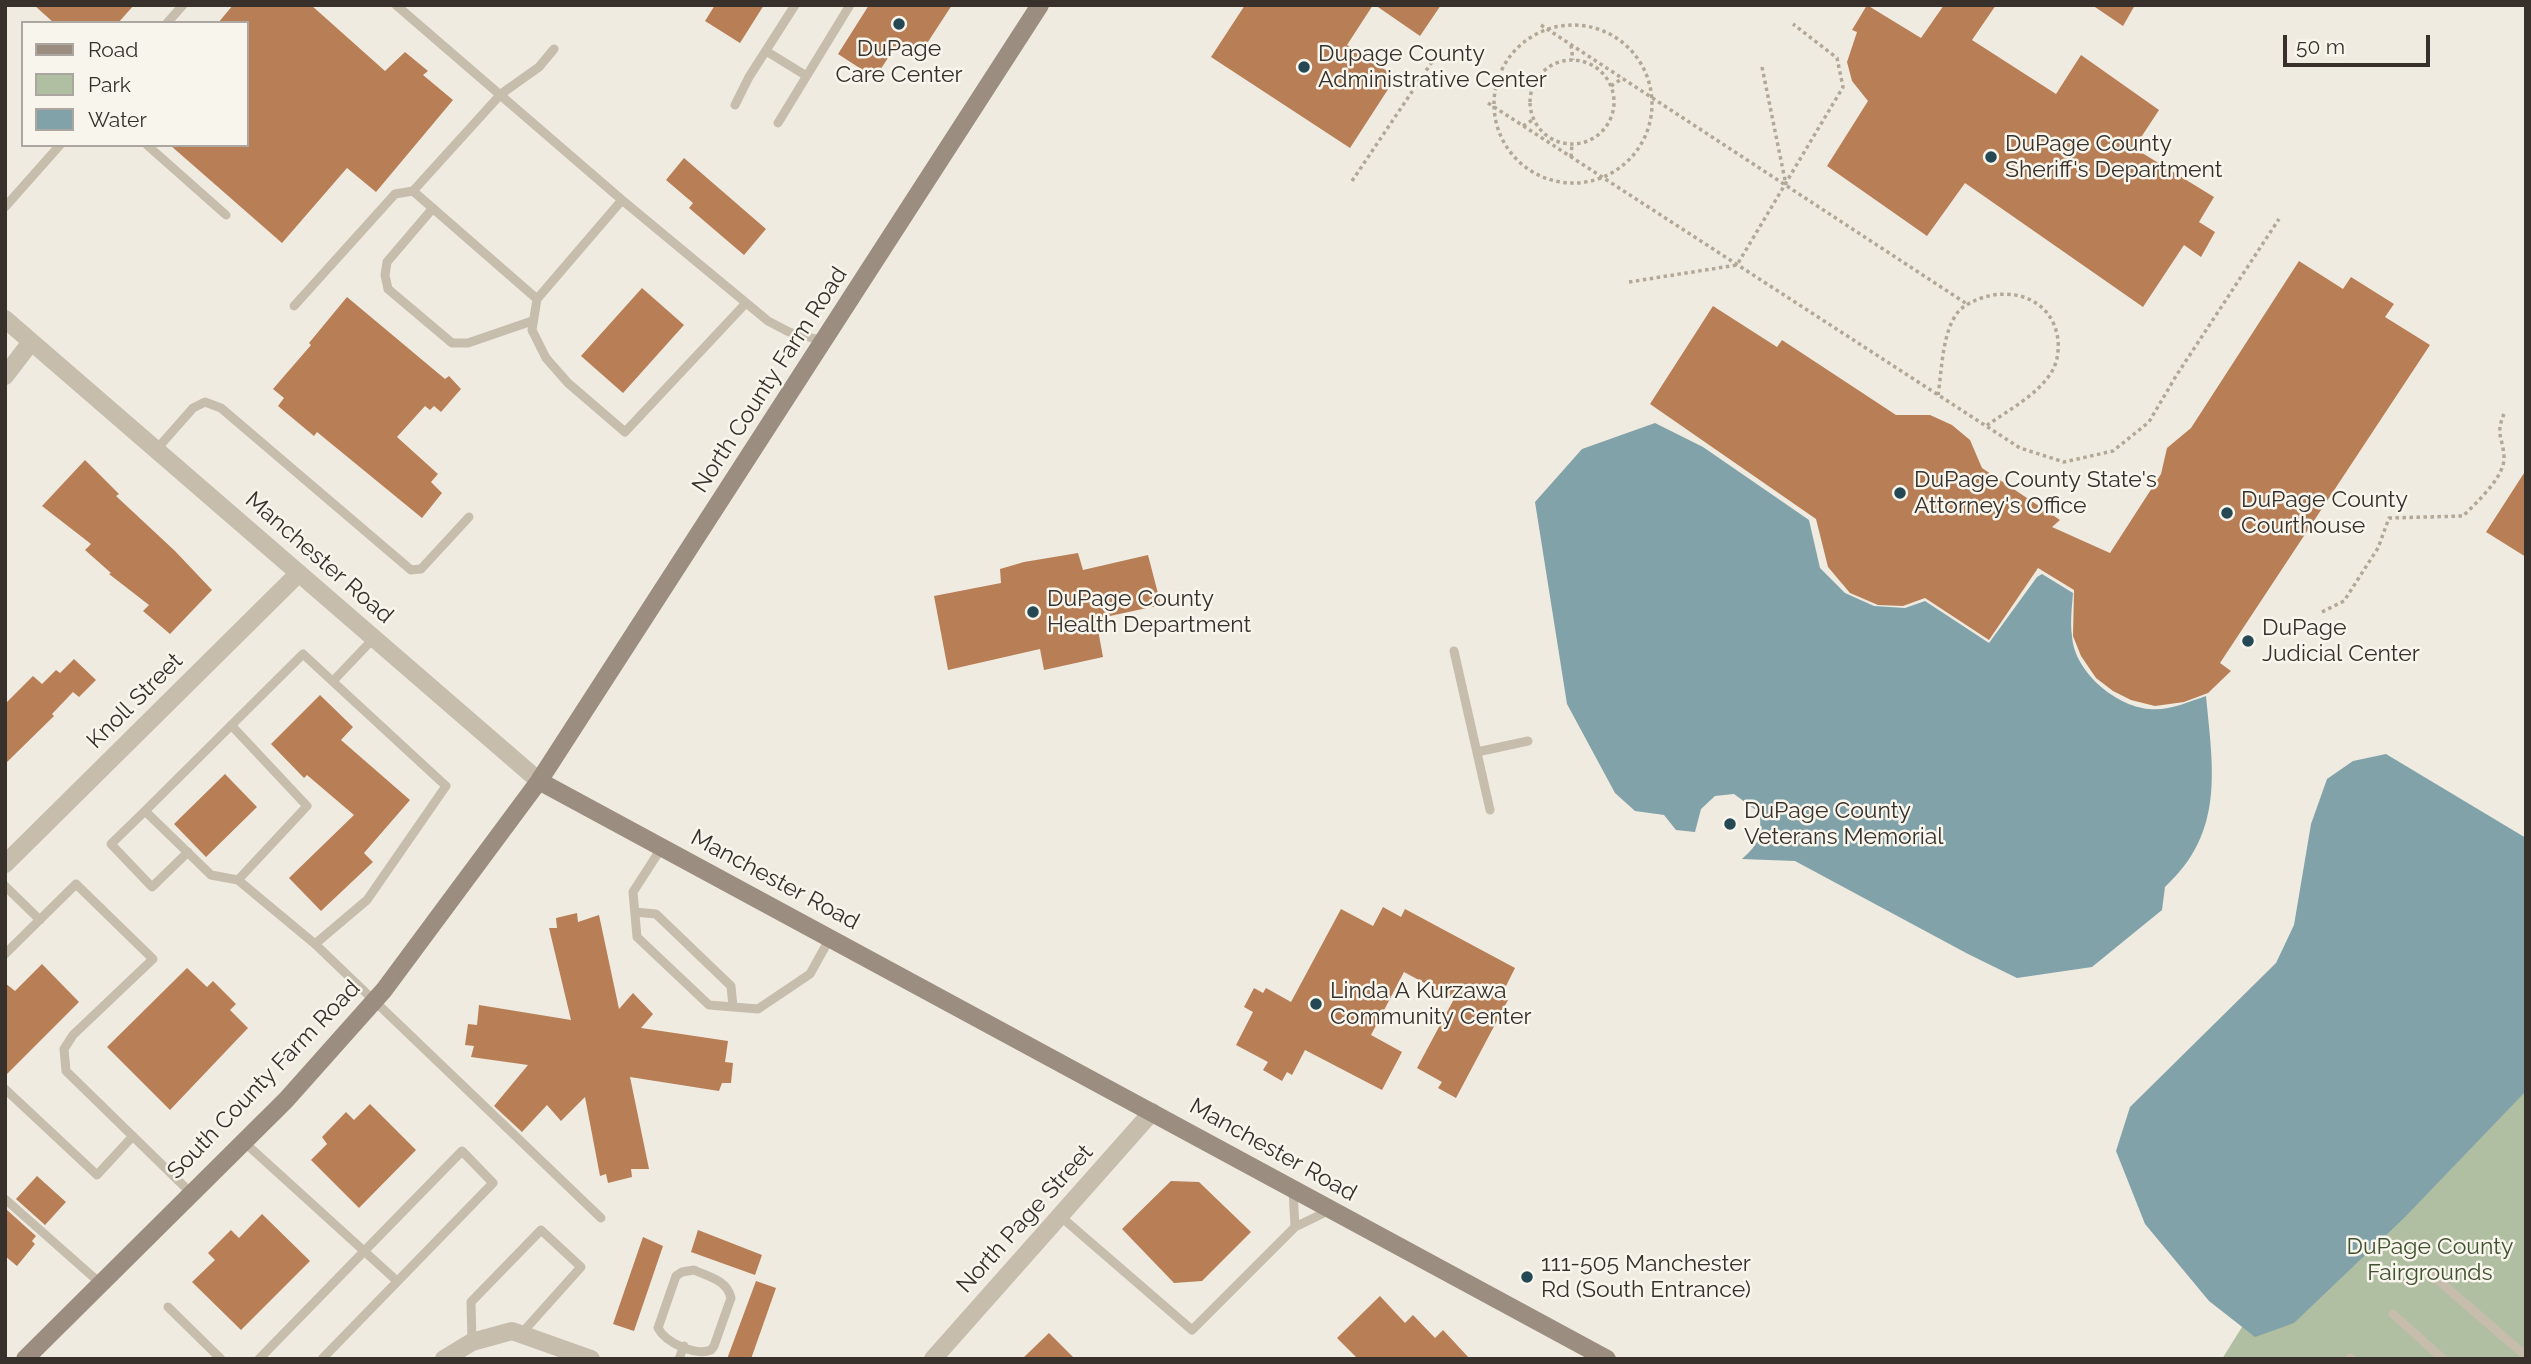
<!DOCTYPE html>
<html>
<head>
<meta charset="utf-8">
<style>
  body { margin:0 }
  #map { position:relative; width:2531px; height:1364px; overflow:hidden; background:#f0ebe0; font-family:Raleway,sans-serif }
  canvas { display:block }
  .frame { position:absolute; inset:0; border:7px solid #37302b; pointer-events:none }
  .legend { position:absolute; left:21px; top:21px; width:228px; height:126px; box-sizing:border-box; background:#f8f5ec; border:2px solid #aba69f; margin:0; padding:9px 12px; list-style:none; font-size:21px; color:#37302b }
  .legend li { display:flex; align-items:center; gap:14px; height:35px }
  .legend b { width:35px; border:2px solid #aba69f }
  .scale { position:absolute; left:2283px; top:35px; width:147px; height:32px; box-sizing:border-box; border:4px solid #37302b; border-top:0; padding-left:9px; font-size:21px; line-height:24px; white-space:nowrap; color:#37302b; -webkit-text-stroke:5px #f8f5ec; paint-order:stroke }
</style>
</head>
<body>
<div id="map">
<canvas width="2531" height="1364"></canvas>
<div class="frame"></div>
<ul class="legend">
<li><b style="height:9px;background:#9b8d7f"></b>Road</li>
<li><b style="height:19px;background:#b0bea1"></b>Park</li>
<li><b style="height:19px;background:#82a2aa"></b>Water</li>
</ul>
<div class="scale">50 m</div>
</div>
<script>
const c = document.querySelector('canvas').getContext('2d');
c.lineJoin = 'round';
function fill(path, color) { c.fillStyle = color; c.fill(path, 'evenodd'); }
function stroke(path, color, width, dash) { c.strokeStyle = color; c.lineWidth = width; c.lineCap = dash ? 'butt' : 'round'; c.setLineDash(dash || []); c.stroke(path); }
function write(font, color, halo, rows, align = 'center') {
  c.font = font + ' Raleway,sans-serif'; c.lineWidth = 5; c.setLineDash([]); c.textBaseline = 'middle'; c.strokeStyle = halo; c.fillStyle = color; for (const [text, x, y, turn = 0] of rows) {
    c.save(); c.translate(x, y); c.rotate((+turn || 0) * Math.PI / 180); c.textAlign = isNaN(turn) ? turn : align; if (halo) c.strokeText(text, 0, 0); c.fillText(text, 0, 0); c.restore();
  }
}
fill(new Path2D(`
  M2526,1006V1359H2222L2242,1327Z`), '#b0bea1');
fill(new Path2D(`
  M1655,423L1703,447L1809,520L1820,568L1845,593L1874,606L1905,608L1925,601L1989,643L2037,577L2042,574L2073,593C2072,607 2070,622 2072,636C2074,671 2115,706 2149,709C2169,711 2188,702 2206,696C2213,769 2225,832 2165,887L2162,910L2092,967L2017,978L1968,954L1795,861L1742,859C1760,843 1761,837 1760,813L1734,794L1715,796L1701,809L1695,832L1676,830L1664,815L1635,811L1615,793L1567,704L1535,502L1582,449Z
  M2386,754L2526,838V1091L2405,1217L2294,1323L2255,1337L2209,1301L2145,1224L2116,1151L2130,1107L2276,963L2294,925L2311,824L2327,779L2353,761Z`), '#82a2aa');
fill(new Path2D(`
  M34,5H134L118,23H54Z
  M233,5H311L385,71L405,52L428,71L423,75L453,100L376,192L347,168L282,243L170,145H247V23H218Z
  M715,5H764L740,43L705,21Z
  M869,5H952L924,48L916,43L908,55L895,47L875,78L838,54Z
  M1245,5H1373L1347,45L1396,77L1350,148L1211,57Z
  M1375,5H1441L1420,36Z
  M1867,5L1921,38L1944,5H1996L1972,40L2056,94L2081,55L2159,110L2134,148L2214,197L2199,222L2215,232L2201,257L2184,245L2143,307L1965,183L1927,236L1827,166L1868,101L1852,81L1847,62L1857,32L1852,30Z
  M2092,5H2135L2123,26Z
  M684,158L766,229L744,255L689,208L693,203L666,180Z
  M2299,261L2343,289L2351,277L2394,304L2385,317L2430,345L2220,663L2231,671L2208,693L2184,702L2155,706L2131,700L2113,691L2096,678L2081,656L2073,636L2074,590L2038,568L1989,640L1925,598L1903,606L1878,605L1850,593L1828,567L1816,519L1650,404L1713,306L1777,347L1782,340L1896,415H1930L1952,425L1970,440L1982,468L2060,520L2052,527L2110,553L2161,474L2167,448L2191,428Z
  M642,288L684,325L623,393L581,356Z
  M347,297L445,379L449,376L461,389L441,412L434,406L430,410L425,406L397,437L438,474L431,482L442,493L422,518L317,432L314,436L278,406L284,398L273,389L311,345L309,343Z
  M85,460L119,494L116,496L175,551L212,590L170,634L143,611L149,605L109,574L111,573L85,550L91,544L42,506Z
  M2526,470V557L2486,532Z
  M1078,553L1083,570L1148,555L1161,605L1096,619L1103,657L1044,670L1040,649L948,670L934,596L1001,583L1000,569L1024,562Z
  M74,659L96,680L79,697L73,692L52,714L54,716L5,764V704L33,676L42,684L56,670L60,673Z
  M320,695L353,727L341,740L410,800L364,853L373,862L321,911L289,878L354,815L307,775L304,778L271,744Z
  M225,774L257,807L206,857L174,824Z
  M1383,907L1401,917L1405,909L1515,968L1501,996L1508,1000L1456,1098L1438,1088L1442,1082L1417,1068L1454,999L1404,972L1371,1035L1402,1052L1382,1090L1305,1050L1292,1075L1287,1072L1282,1081L1263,1070L1268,1062L1236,1045L1253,1012L1244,1007L1254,988L1263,993L1266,988L1291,1002L1341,909L1373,926Z
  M577,913L578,922L599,915L619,1009L633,993L653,1014L641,1028L728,1041L725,1062L733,1063L731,1083H722L719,1091L630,1077L649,1169H631L632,1177L608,1183L606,1174L600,1176L585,1097L561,1121L547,1105L522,1132L494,1106L528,1065L471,1057L474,1046L465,1045L468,1024L477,1025L479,1005L571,1020L549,928H557L556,918Z
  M42,964L79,1002L5,1076V983L15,991Z
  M187,968L207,987L213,981L236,1004L230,1010L248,1028L170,1110L107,1047Z
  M370,1104L416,1150L359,1208L311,1160L327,1144L322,1137L346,1112L354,1120Z
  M37,1176L66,1202L45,1225L16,1199Z
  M1171,1181L1199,1182L1251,1232L1202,1281L1174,1283L1122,1229Z
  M7,1210L36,1236L32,1241L35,1244L17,1266L5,1256Z
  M262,1214L310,1261L241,1330L192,1282L215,1260L208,1253L231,1230L239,1238Z
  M698,1230L762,1255L755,1275L691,1252Z
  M643,1237L663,1246L634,1331L613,1324Z
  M756,1281L776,1288L751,1359H727Z
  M1380,1296L1405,1323L1413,1315L1435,1338L1443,1330L1470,1359H1358L1337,1338Z
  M1049,1333L1075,1359H1022Z`), '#b87e56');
stroke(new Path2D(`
  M1541,25L1967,304
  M1494 104a79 79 0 1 1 158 0a79 79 0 1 1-158 0Z
  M1571,45L1573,60
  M1530 102a42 42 0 1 1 84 0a42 42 0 1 1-84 0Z
  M1762,67L1786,185
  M1611,86L1623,78
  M1488,103L2020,448L2064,462L2113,451L2149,422L2176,376L2279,219
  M1523,126L1534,119
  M1571,157L1572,144
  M1352,181L1440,50
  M1629,282L1737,265L1843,87L1837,58L1793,24
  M1938,395C1942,370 1942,332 1958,312C1963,306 1970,303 1976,300C2012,285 2053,299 2058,340C2059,353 2057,365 2049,376C2034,397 2007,411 1986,426
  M2322,612L2344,601L2378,548L2389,518L2463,516C2476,503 2505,477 2504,457C2503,437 2495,435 2504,414`), '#b3a897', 3.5, [3.5, 3.5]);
stroke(new Path2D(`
  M396,5L622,200L537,299L532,330L546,358L568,383L625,432L746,303
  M167,23L183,5
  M766,51L805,75
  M735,105L749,77L795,5
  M778,123L850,5
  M147,145L226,215
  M622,200L768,321L789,332L824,341
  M5,207L60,145
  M433,208L387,262L385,275L388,289L452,343H468L532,321
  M537,299L413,191L501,94L539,67L554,49
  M294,306L395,194L413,191
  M156,450L193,408L205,402L221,408L411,570L421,569L469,517
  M1454,651L1490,810
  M333,681L374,638
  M231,725L307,806L238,880
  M1477,752L1528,741
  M145,811L111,844L152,887L188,852
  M662,847L633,892L637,937L709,1005L758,1009L810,974L830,938
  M5,886L40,920
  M635,912L656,914L731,986L733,1007
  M315,944L367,900L446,786L303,654L145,811L211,875L238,880L315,944L601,1218
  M5,954L76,884L153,959L73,1035L64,1049L66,1071L191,1193
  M5,1089L97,1175L133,1136
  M244,1142L397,1281
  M1293,1190L1295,1227
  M5,1199L100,1283
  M1060,1216L1192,1330L1295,1227L1330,1210
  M694,1270C709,1277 727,1280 731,1298L714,1346L711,1350C695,1356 666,1343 658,1328L676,1276L682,1272Z
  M2432,1275L2526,1356
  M168,1307L221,1359
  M2393,1314L2443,1359
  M472,1342L471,1302L541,1230L581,1267L521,1334
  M2350,1358L2352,1359
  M259,1359L462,1151L493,1183L322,1359
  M679,1359L684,1346`), '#c7bdad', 9);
stroke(new Path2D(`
  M5,319L539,781
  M5,376L31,342
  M5,864L299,573
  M444,1359L472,1342L512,1331L591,1359
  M933,1359L1152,1112`), '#c7bdad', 18);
stroke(new Path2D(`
  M539,781L1607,1359
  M25,1359L286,1100L384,990L539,781L1040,5`), '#9b8d7f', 18);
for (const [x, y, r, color] of [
  [899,24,7,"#254954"],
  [1304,67,7,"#254954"],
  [1991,157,7,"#254954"],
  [1900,493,7,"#254954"],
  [2227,513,7,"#254954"],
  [1033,612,7,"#254954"],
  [2248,641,7,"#254954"],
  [1730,824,7,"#254954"],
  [1316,1004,7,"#254954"],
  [1527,1277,7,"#254954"]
]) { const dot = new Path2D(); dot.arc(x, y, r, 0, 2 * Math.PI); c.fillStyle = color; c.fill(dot); stroke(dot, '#f8f5ec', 2.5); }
write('23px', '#37302b', '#f8f5ec', [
  ["DuPage",899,49,"center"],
  ["Care Center",899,75,"center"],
  ["Dupage County",1318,54],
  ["Administrative Center",1318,80],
  ["DuPage County",2005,144],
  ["Sheriff's Department",2005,170],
  ["DuPage County State's",1914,480],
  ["Attorney's Office",1914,506],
  ["DuPage County",2241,500],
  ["Courthouse",2241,526],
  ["DuPage County",1047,599],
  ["Health Department",1047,625],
  ["DuPage",2262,628],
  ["Judicial Center",2262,654],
  ["DuPage County",1744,811],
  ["Veterans Memorial",1744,837],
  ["Linda A Kurzawa",1330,991],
  ["Community Center",1330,1017],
  ["111-505 Manchester",1541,1264],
  ["Rd (South Entrance)",1541,1290]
], 'left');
write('23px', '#37302b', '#f8f5ec', [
  ["North County Farm Road",770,380,-57],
  ["Manchester Road",319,558,41],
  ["Knoll Street",135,701,-45],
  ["Manchester Road",775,880,28],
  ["South County Farm Road",264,1080,-46],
  ["Manchester Road",1273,1150,29],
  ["North Page Street",1025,1219,-48]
]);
write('23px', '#415231', '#f8f5ec', [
  ["DuPage County",2430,1247],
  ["Fairgrounds",2430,1273]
]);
</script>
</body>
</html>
